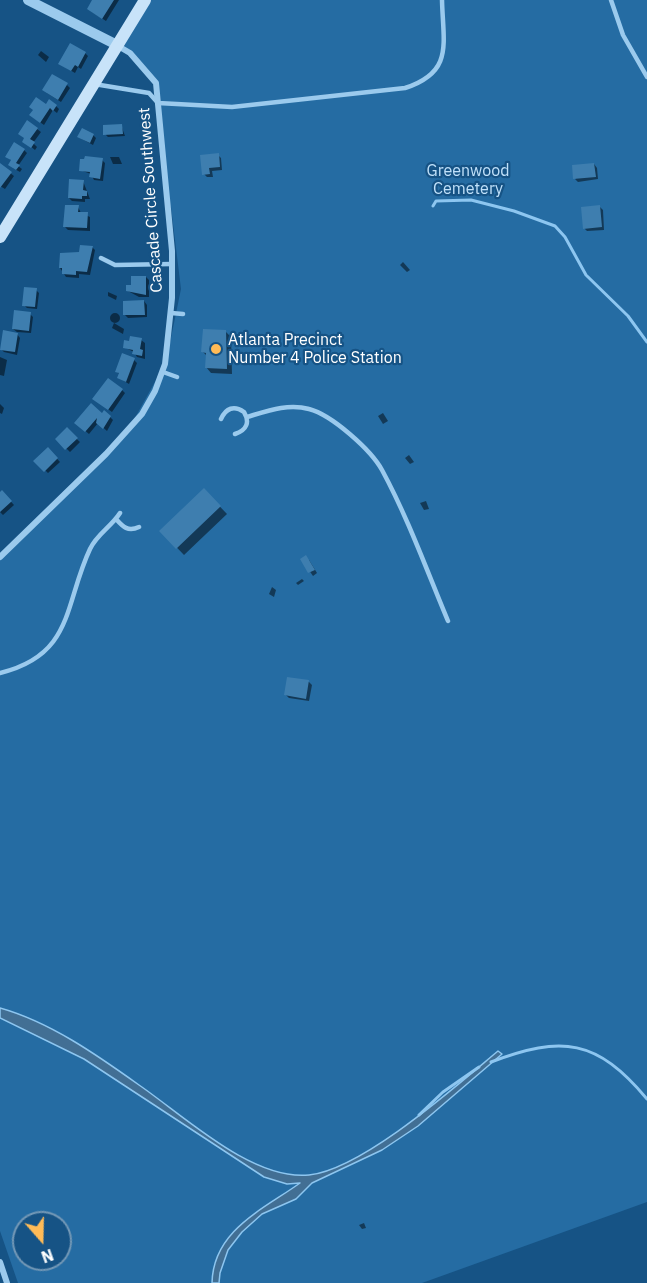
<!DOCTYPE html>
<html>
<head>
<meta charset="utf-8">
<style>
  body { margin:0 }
  #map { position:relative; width:647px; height:1283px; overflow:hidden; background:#165385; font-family:"IBM Plex Sans",sans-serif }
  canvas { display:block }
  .north { position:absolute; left:12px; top:1211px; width:60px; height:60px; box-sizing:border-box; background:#165385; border:2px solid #7398b6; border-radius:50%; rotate:160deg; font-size:16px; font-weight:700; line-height:24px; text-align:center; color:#fff }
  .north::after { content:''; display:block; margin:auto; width:21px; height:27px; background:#ffbb57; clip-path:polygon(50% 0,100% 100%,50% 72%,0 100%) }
</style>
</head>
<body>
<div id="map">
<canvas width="647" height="1283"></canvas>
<div class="north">N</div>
</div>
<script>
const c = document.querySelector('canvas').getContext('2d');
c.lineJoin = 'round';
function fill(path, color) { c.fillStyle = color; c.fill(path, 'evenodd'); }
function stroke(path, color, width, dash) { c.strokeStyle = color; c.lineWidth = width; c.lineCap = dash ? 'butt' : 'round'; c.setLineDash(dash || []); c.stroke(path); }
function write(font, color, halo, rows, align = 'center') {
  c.font = font + ' "IBM Plex Sans",sans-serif'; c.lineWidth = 4.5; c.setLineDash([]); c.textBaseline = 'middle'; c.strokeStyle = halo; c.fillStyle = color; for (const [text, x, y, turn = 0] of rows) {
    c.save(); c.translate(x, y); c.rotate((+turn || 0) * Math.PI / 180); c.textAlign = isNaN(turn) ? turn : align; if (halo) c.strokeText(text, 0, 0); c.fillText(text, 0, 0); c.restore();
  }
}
fill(new Path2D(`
  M145,0H647V1202L422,1283H18L0,1231V554L131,425L166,362L181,289L171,207L167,205L156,83L133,57L117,45ZM24,1223H60V1259H24Z`), '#256ca3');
const water = new Path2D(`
  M0,1008C50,1022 97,1055 139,1085C183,1115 252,1181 309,1175C363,1169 456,1086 498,1051L502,1054L418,1126L382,1150L312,1183L296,1199L262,1214L242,1232L228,1250L220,1273L219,1283H212C213,1230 264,1209 300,1183L287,1184L264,1177L84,1059L0,1018Z`);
fill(water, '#426f94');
stroke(water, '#8dc6f0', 1.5);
fill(new Path2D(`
  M94,0H119L106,21L92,12Z
  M41,51L49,57L46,62L38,55Z
  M85,53L88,56L81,69L78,67L75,73L63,66Z
  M67,85L70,88L61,102L47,93Z
  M47,106H56L59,109L57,113L53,110L44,125L34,118Z
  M121,125L125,136L108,137L105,134Z
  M37,129L41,132L33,143L37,147L35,150L24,141Z
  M93,135L96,138L93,145L82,139Z
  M24,150L27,153L18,166L22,169L20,172L13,168L12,161L7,156Z
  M218,155L221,158L222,170L212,171L213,177H207L204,174Z
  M110,157H119L122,164H113Z
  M102,160L105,163L103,181L94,180L91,174L80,170Z
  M594,164L597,168L598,179L578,182L575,179Z
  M0,165L14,176L5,189L0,186Z
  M83,181L90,199H85V202L72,201L69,198Z
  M78,207L81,213L90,217V231L68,230L65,227Z
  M600,207L603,210L604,230L587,231L584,228Z
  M92,247L95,250L90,275L79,274V278L66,277L60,268Z
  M403,262L410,270L407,272L400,265Z
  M146,277L149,280V297H139L128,291Z
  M36,290L39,293L37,309L27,308L24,305Z
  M108,292L117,296L116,300L108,296Z
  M144,301L147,305V317L128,318L125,315Z
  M110 318a5 5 0 1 1 10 0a5 5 0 1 1-10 0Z
  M30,314L33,317L31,333L17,332L13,329Z
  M114,323L124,329L123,334L112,328Z
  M226,332L231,337L232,374L211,373L206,367L207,356L203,352Z
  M17,334L20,338L17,355L4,352L1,349Z
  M141,340L145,343V359L137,357L134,352L124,347Z
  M0,357L7,360L4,376L0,375Z
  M134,360L137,363L129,384L119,378L120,375L117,371Z
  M122,390L125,393L112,412L98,402Z
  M0,404L4,408L2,414L0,413Z
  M105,412L113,420L107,431L98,423L89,434L76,423Z
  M383,413L388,421L383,424L378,416Z
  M67,430L80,442L70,452L57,439Z
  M48,449L60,462L48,473L36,461Z
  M409,455L414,462L410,464L405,458Z
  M204,490L227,514L184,555L161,531Z
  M2,492L14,505L3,515L0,512Z
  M426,501L429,509L424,510L420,503Z
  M302,560H309L317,573L313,576Z
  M302,579L304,581L298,585L296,583Z
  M272,587L276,590L274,597L269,594Z
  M288,679L309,682L312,685L309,701L289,698L286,695Z
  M364,1223L366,1228L362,1229L359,1225Z`), '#0007');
stroke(new Path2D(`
  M433,206L436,201L471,200L514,211L555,226L565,237L586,275L628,316L647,342
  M491,1062C562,1035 597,1039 647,1099
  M419,1115L443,1092L479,1067`), '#8dc6f0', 3);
fill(new Path2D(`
  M92,0H114L102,19L87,9Z
  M70,43L86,52L78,67L75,65L71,71L58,64Z
  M52,74L68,83L58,100L42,90Z
  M36,97L46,104L49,99L57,105L53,111L50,108L40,123L29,115L33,110L29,107Z
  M27,120L38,128L30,139L35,142L31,148L22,142L24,138L18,134Z
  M122,124L123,134L103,135V125Z
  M82,128L94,134L90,143L77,137Z
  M14,142L25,149L16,163L20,165L16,170L8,165L11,160L5,157Z
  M219,153L220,167L209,168L210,174L202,175L200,155Z
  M85,156L103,158L100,179L89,177L90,172L79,171L80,159H84Z
  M0,163L12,172L0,188Z
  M594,163L596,177L573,179L572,165Z
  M69,179L84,180L83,190L87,191V196H82V199L68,198Z
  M65,205H79L78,212H88L87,228L63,227Z
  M600,205L602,227L583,229L581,207Z
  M80,245L93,246L87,272L76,271V275L62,274V268H59L60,253L79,252Z
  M131,276H146V295L126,291V285H131Z
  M24,287L37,288L35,307L22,306Z
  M144,300L145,315H123V301Z
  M14,310L31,312L29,331L12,329Z
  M203,329L226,330L227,369L205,368L206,353L201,352Z
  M3,330L18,333L15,352L0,350Z
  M130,336L142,338L140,349L143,350L142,356L132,354L133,350L123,348L124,340L129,341Z
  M122,353L135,358L126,382L117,378L119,373L115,372Z
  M108,378L123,389L108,410L92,399Z
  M91,403L102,413L104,410L111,416L103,429L96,423L97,418L85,432L74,423Z
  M67,427L78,438L65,450L55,439Z
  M48,447L58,458L44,472L33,461Z
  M204,488L221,506L176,549L159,531Z
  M2,490L12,501L0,512V492Z
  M306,555L315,570L308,573L300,559Z
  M287,677L309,680L306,699L284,695Z`), '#3e7eaf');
stroke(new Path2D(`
  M611,0L623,35L647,77
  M94,84L149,93L158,103L232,107L405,88C454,72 443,44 442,0
  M101,258L115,265L172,264
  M171,313L183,314
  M163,372L177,377
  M247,417C267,411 288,403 309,409C332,415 371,450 382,470C408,518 427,571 448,621
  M221,419C226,408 234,405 244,412C250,422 247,430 235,434
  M116,519C123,527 128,532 139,527
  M0,673C74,655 64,604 90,549C97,534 111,527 120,513`), '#9bcaed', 4.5);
stroke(new Path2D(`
  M0,557L106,454L142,414L155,391L165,364L172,298V251L156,83L130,53L118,46
  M0,1262L7,1283`), '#9bcaed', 6);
stroke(new Path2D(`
  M28,0L117,45`), '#9bcaed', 10);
stroke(new Path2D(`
  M0,237L145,0`), '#c8e3f9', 12);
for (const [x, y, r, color] of [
  [216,349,6,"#ffbb57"]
]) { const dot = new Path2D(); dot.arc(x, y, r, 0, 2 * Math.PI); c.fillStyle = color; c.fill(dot); stroke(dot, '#165385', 2); }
write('16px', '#c0e1fa', '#165385', [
  ["Greenwood",468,171],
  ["Cemetery",468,189]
]);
write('16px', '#fff', '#165385', [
  ["Cascade Circle Southwest",151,200,-94]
]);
write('16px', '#fff', '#165385', [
  ["Atlanta Precinct",228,340],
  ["Number 4 Police Station",228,358]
], 'left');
</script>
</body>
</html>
